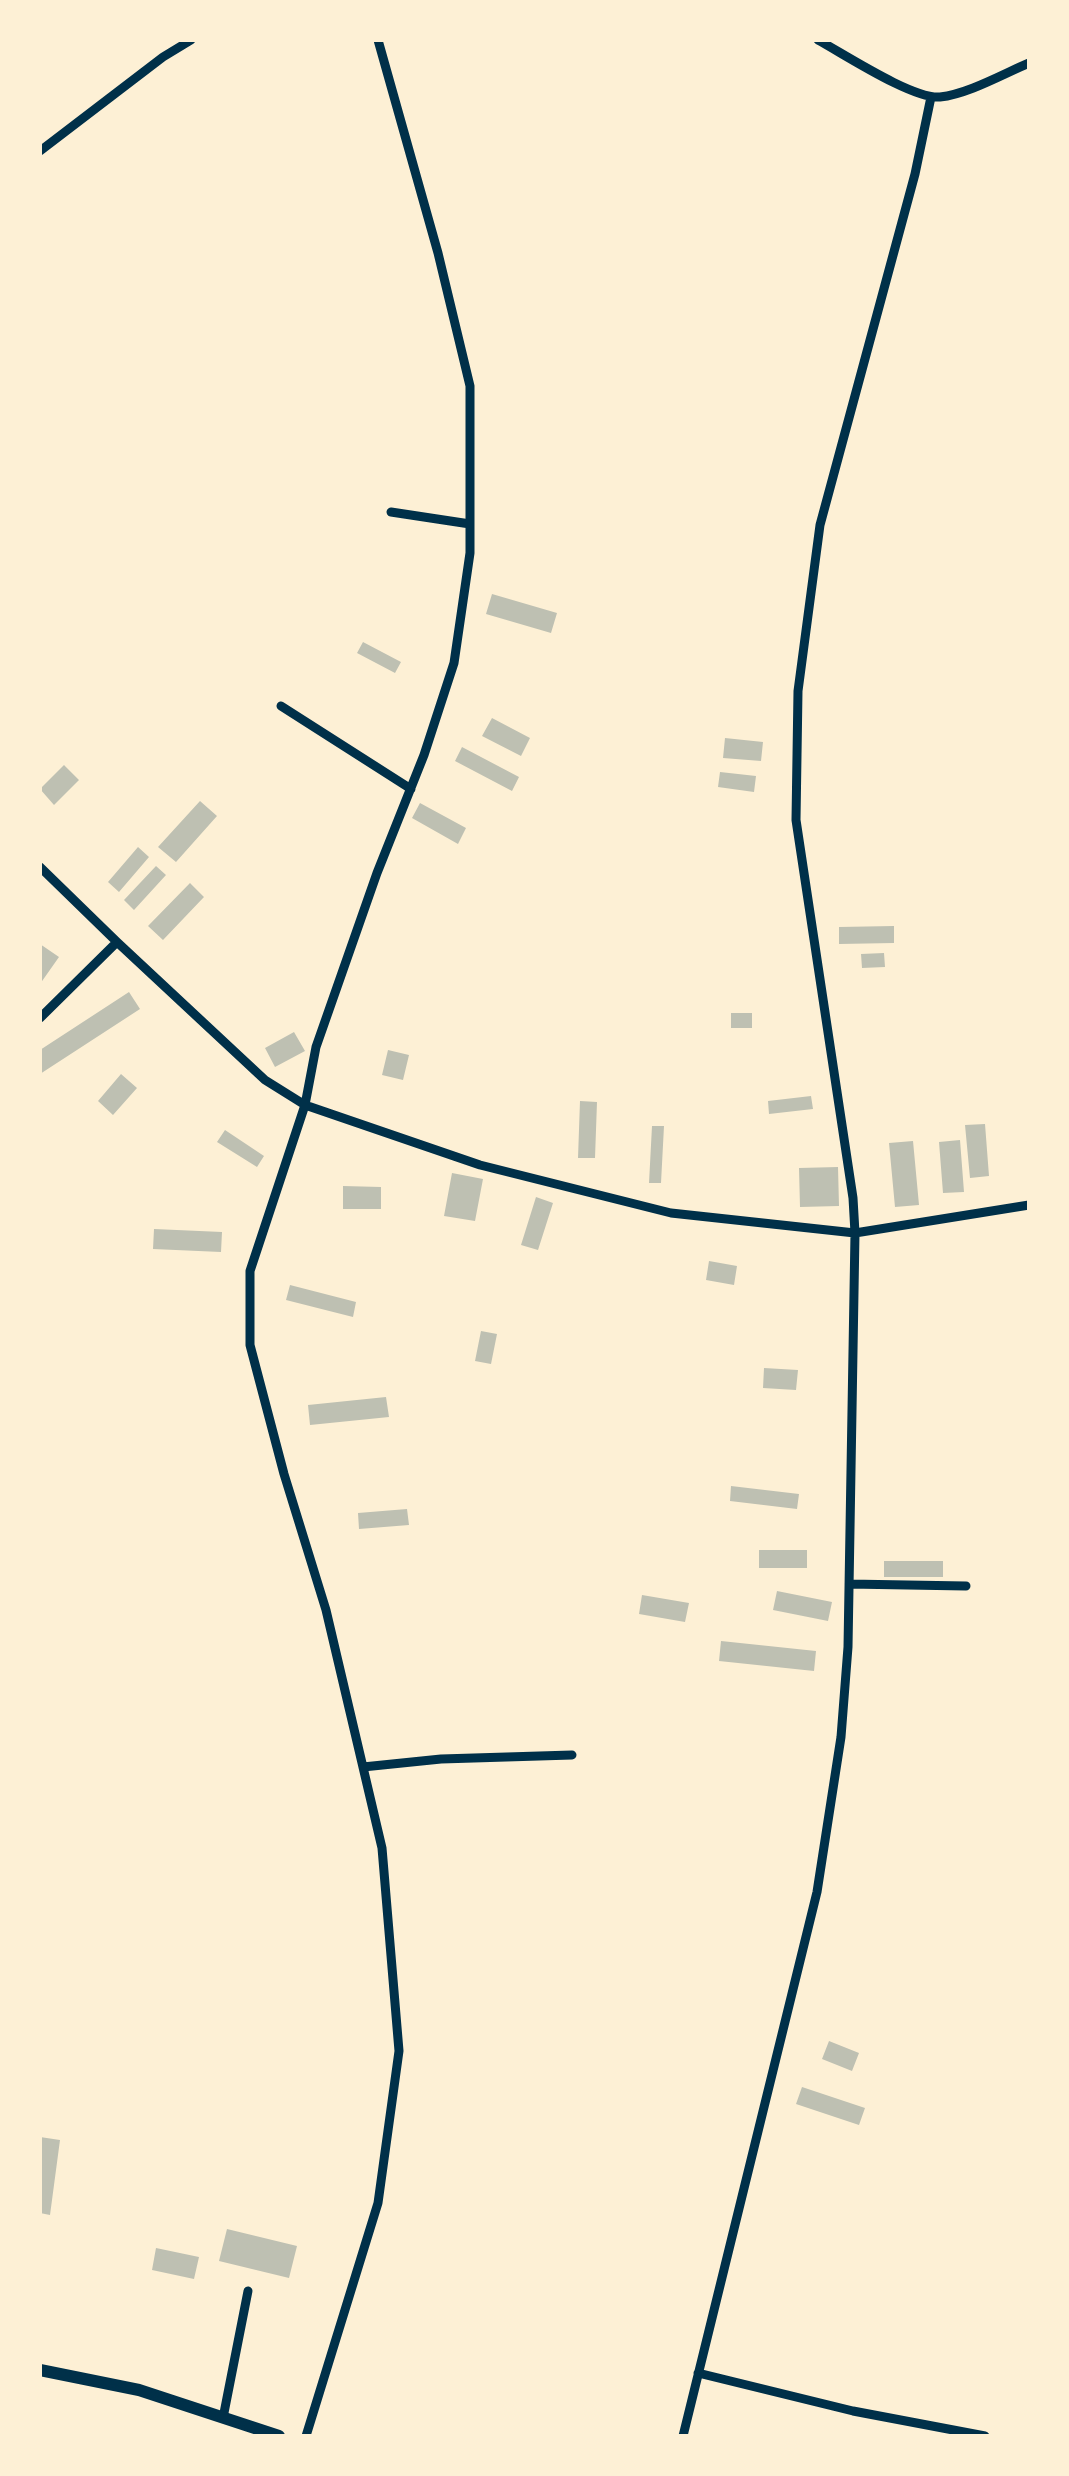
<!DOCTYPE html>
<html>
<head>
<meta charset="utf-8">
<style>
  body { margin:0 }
  #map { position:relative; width:1069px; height:2476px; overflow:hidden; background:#fdf0d5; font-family:Manrope,sans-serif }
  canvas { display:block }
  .frame { position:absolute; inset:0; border:42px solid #fdf0d5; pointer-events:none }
</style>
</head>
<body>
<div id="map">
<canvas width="1069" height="2476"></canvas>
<div class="frame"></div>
</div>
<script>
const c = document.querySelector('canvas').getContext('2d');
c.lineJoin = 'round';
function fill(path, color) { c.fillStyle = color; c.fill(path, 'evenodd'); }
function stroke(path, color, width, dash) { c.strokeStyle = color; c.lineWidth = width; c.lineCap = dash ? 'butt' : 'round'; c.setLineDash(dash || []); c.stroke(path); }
fill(new Path2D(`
  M492,594L557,613L551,633L486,614Z
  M363,642L401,662L395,673L357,653Z
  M492,718L530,738L521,756L482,736Z
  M725,738L763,742L761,761L723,758Z
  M462,747L519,777L512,791L455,761Z
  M64,765L79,780L54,805L40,789Z
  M720,772L756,776L754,792L718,787Z
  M200,801L217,816L176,862L158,847Z
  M420,803L466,828L458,844L412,818Z
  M138,847L149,857L119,892L108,882Z
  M156,866L166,875L134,910L124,900Z
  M190,883L204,897L163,940L148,926Z
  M894,926V943L839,944V927Z
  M40,944L59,957L40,984Z
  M884,953L885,967L862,968L861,954Z
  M129,992L140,1009L40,1074V1050Z
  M731,1013H752V1028H731Z
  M294,1032L305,1051L275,1067L265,1048Z
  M388,1050L409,1055L403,1080L382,1075Z
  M121,1074L137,1088L113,1115L98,1101Z
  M811,1096L813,1109L769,1114L768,1101Z
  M580,1101L597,1102L595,1158H578Z
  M985,1124L989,1176L970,1178L965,1125Z
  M652,1126H664L661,1183H649Z
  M225,1130L264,1156L257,1167L217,1142Z
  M960,1140L964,1192L943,1193L939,1142Z
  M913,1141L919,1205L895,1207L889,1143Z
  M838,1167L839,1206L800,1207L799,1168Z
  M452,1173L483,1179L475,1221L444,1216Z
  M343,1186L381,1187V1209H343Z
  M536,1197L553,1203L538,1250L521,1245Z
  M154,1229L222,1232L221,1252L153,1249Z
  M709,1261L737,1266L734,1285L706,1280Z
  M290,1285L356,1302L353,1317L286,1300Z
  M481,1331L497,1334L491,1364L475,1361Z
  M764,1368L798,1370L796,1390L763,1388Z
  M386,1397L389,1417L310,1425L308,1405Z
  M731,1486L799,1494L797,1509L730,1501Z
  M407,1509L409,1525L359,1529L358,1513Z
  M759,1550H807V1568H759Z
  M884,1561H943V1577H884Z
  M777,1591L832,1602L828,1621L773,1610Z
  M642,1595L689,1603L685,1622L639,1614Z
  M721,1641L816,1651L814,1671L719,1661Z
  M829,2041L859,2053L852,2071L822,2059Z
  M802,2087L865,2108L859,2125L796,2104Z
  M40,2137L60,2140L50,2215L40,2213Z
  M227,2229L297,2246L289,2278L219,2261Z
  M156,2248L199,2257L194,2279L152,2270Z`), '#bec0b2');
stroke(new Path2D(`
  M818,40C844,54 912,99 940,97C968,94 1003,74 1029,63
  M40,151L163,57L191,40
  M391,512L470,524
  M281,706L411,789
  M40,867L117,942L265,1080L305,1105L316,1047L377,873L424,755L454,663L470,553V386L438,253L378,40
  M40,1018L117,942
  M849,1584L966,1586
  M363,1767L441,1759L572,1755
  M698,2373L853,2411L985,2436
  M223,2418L248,2291
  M306,2436L378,2203L399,2051L382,1848L326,1610L284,1474L250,1345V1271L305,1105L480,1165L671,1213L855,1233L1029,1205
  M683,2436L817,1892L841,1737L848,1647L855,1233L853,1198L796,820L798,691L820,525L915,174L931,97`), '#003049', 9);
stroke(new Path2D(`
  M40,2370L139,2390L279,2436`), '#003049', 12);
</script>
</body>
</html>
